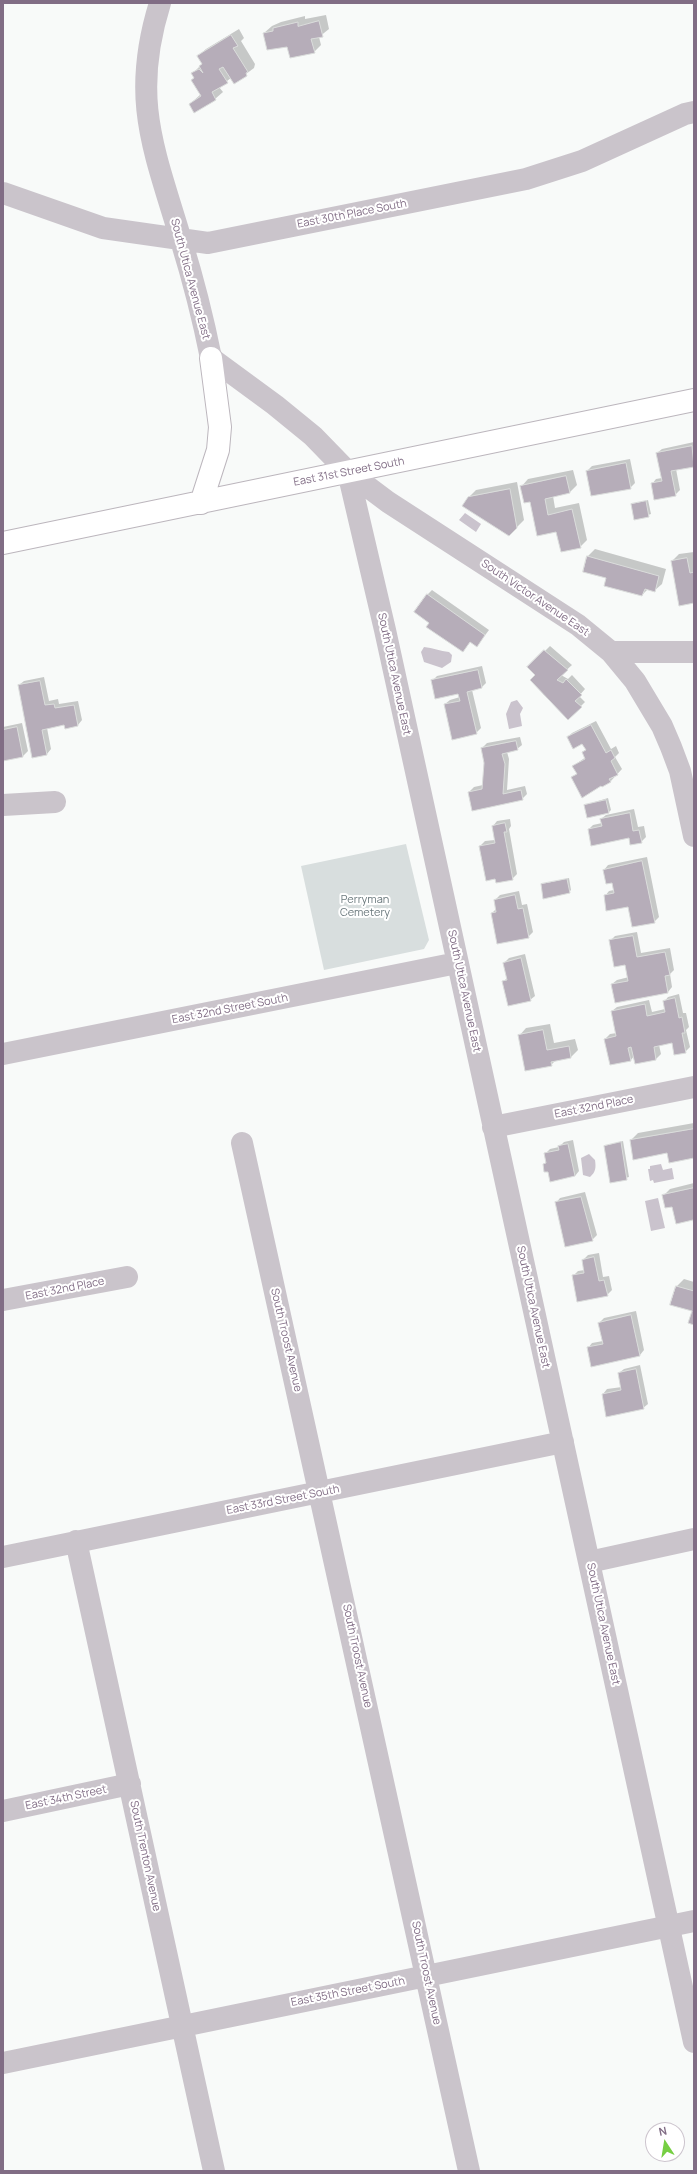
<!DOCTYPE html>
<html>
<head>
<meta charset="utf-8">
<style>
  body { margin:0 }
  #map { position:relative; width:697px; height:2174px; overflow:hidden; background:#f8faf9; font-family:Manrope,sans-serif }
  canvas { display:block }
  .frame { position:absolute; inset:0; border:4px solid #816d85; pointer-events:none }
  .north { position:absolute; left:645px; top:2122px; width:40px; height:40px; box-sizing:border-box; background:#fff; border:1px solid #cdc5ce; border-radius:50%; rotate:348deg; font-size:11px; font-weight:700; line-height:16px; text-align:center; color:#816d85 }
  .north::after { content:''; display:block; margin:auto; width:14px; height:18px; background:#76cf43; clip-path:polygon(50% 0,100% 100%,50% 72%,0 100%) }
</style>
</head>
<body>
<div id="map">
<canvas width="697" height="2174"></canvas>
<div class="frame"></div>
<div class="north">N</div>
</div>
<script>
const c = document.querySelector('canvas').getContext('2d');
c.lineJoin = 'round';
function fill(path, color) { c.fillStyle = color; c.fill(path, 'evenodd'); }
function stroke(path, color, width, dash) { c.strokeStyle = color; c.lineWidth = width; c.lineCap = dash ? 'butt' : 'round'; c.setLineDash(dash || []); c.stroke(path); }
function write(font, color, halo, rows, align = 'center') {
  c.font = font + ' Manrope,sans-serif'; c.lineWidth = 4; c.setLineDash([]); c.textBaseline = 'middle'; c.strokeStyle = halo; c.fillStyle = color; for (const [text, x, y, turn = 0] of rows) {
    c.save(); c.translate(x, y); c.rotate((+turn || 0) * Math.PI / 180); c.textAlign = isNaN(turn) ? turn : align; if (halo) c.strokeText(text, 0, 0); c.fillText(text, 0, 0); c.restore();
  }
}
fill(new Path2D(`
  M406,844L429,940L424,949L324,970L301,866Z`), '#d8dede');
fill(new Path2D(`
  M465,513L481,524L476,532L459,520Z
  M424,647C433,648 440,651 449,652L452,655L451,662L442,668L424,662L421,652Z
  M517,700L523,708L520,714L522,726L509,729L506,714L511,702Z
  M589,1154L595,1160C596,1167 596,1172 590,1177L583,1175L581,1158Z
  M661,1164L663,1170L672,1168L674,1179L654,1183L653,1180L650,1181L648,1169H650V1166Z
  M658,1198L665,1228L651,1231L645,1201Z`), '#cac3cd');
fill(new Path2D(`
  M326,15L329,29L319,37L321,45L314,52L288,46L264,33L272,26L281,22L305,16V19Z
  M239,29L244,38L241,41L255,64L254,68L234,83L231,78L219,87L223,92L215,99L190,104L201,94L193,73L203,63L198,56L206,49Z
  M694,442V466L676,469L680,490L675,495L652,484L656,479L662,478L657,453L662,449Z
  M630,459L635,483L630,488L587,471L592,466Z
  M573,470L577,485L570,492L553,496L555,508L579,503L587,540L580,547L557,531L521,487L528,479Z
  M517,482L524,520L517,527L469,497L476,490Z
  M648,500L651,514L635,519L632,505Z
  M595,549L666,569L662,584L654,591L648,589L642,595L608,578L584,571L588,556Z
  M694,552V602L672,561L679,554Z
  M432,590L489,630L477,646L471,641L463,651L431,622L427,595Z
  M550,646L572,665L561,675L568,679L572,675L585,689L579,696L585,702L568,719L543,694L537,675L529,667Z
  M482,666L486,683L482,687L472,690L481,728L476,733L445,704L450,700L460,697L459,692L432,681L437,676Z
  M44,677L49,701L58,699L59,704L78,701L82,720L78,725L65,724L47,728L51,749L47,754L19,685L24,681Z
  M596,721L611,749L616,746L619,753L615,757L622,769L610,782L572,778L577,773L573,766L586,757L583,752L586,749L583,742L568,737L572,733Z
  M22,723L28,751L23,756L3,760V727Z
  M520,737L522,745L517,749L507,752L509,759L507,790L525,786L527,794L522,799L469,792L474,787L483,785L485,763L482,748L487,743Z
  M608,798L611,810L609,812L585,805Z
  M634,809L638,827L644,826L646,837L641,842L629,837L589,829L593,825L602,823L601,819L606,815Z
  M510,819L511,826L509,829L517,874L512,879L480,846L485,841L495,840L493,826L497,821Z
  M647,857L659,917L654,922L629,905L605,896L609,891L614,890L613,882L604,870L608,865Z
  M569,878L571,890L569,892L542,885Z
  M519,891L522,905L527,904L533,932L528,937L492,913L497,908L495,900L500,895Z
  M637,932L641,953L670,948L674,970L670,974L672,987L668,992L612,984L617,980L629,977L626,964L610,941L615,936Z
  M525,954L535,996L530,1000L504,981L507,978L504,963L509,958Z
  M679,994L683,1013H686L689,1027L686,1030L690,1047L685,1052L672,1042L659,1045L661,1054L656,1059L636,1063L634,1056L631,1060L605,1039L610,1034L617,1033L612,1011L617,1007L649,1000L652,1012L665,1009L664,1002L668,997Z
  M550,1024L554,1043L575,1039L578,1050L571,1057L556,1060L551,1065L519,1036L526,1028Z
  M694,1123V1157L668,1152L631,1140L638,1133Z
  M573,1140L579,1171L575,1176L549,1170L544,1164L547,1161L545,1154L550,1149L559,1147L564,1142Z
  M623,1141L629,1177L611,1182L605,1146Z
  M694,1183V1222L693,1219L672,1206L663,1196L670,1189Z
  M585,1192L597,1235L592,1240L556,1203L560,1198Z
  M599,1253L603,1277L609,1276L612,1290L607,1295L573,1276L578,1271L585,1270L583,1260L588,1255Z
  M684,1279L694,1282V1324L693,1311L677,1286Z
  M636,1311L644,1350L640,1355L592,1366L588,1348L592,1343L603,1341L599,1323L604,1318Z
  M640,1365L648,1404L643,1408L603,1394L607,1389L622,1387L619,1373L624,1369Z`), '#0003');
const building = new Path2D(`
  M319,21L323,37L311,39L315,53L290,58L287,47L267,50L263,33L273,31V28L298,22V26Z
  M231,35L238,46L233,48L248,72L246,73L247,76L234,84L223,67L219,69L228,83L212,92L216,100L194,113L189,104L201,96L191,80L194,78L191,73L199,69L203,73L199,66L202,64L197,56Z
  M692,446L694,467L671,471L676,496L654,500L651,483L662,481L656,453Z
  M626,463L631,489L591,496L586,471Z
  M566,476L570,493L545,499L548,515L572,509L581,548L561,552L556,532L537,536L530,502L524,503L520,486Z
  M510,489L517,528L509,536L462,506L468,497Z
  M646,501L649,517L634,520L631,504Z
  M587,556L659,576L655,592L645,589L642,596L604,586L606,578L583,572Z
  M687,558L690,573L694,572V603L679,606L671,561Z
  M427,594L485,635L477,647L470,642L463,652L426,627L429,623L414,612Z
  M544,650L568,670L557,680L563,683L566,679L582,695L575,701L582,707L568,720L530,680L535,675L527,667Z
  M478,670L482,688L467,692L477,734L452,740L444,704L460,701L458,694L435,699L431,680Z
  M40,681L45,705L54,704L55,708L74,705L78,726L65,729L64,725L42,730L47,755L32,758L18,685Z
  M591,725L606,753L611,750L615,758L611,761L618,775L609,779L611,782L602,787L601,786L582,798L571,777L577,774L572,766L585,759L582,752L586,750L582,744L573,749L567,737Z
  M17,727L23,757L3,761V730Z
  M516,741L518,750L502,754L505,764L503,794L521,790L523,800L472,811L468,792L482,789L484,763L481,748Z
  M606,800L609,813L587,818L584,805Z
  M630,813L633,831L639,830L642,843L630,845L629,838L591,846L588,829L602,826L600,819Z
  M505,823L507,832H504L513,880L496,883L495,879L486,881L479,846L495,843L492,826Z
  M642,861L655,923L632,927L628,907L606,911L604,895L614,893L612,883L606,884L603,870Z
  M567,879L570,893L543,899L541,884Z
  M515,895L518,909L523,908L529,938L497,944L491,913L496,912L494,900Z
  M633,936L637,957L665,952L670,975L665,976L668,993L615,1003L611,984L628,981L625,965L614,967L609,940Z
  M521,958L531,1001L508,1006L502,981L507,980L503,963Z
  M675,998L679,1018L682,1017L685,1033H682L686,1053L674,1055L672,1043L654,1047L656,1060L635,1064L631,1047L628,1048L631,1061L610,1065L604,1039L616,1036L611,1011L645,1004L647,1016L665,1012L663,1001Z
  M543,1030L547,1050L569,1046L571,1058L551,1062L552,1066L525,1071L518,1035Z
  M694,1129V1158L669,1163L667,1153L633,1160L630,1140Z
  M621,1142L627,1180L610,1183L604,1146Z
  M568,1144L575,1176L550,1182L548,1172H544L543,1164L546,1163L544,1153L559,1150L558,1146Z
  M694,1188V1226L693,1220L676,1224L672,1207L665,1208L662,1195Z
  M581,1197L593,1241L565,1247L555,1202Z
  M594,1257L599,1281L604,1280L608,1296L577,1302L572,1275L584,1273L582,1260Z
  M676,1286L694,1291V1325L688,1323L692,1311L670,1305Z
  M631,1315L640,1356L591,1367L587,1347L603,1344L598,1323Z
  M636,1369L644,1409L606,1417L602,1394L621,1390L618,1373Z`);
fill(building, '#b6adb9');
stroke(building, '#dadcdb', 1);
const major = new Path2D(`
  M201,503L218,450L220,427L211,358
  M3,543L694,400`);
stroke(major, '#bcb6bd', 24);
stroke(new Path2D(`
  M160,3C130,99 154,149 181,240C193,279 203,318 211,358L275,405L313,436L348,472L388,502L578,625L611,652L635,681L662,726L671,747L680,771L694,836
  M3,193L103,228L208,243L526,179L582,161L685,114L694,112
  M348,472L385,630L694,2042
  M611,652H694
  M3,805L55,802
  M3,1054L457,963
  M493,1127L694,1087
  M242,1143L469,2171
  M3,1300L127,1277
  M76,1541L214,2171
  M3,1557L563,1442
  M589,1562L694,1539
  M3,1811L130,1784
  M3,2063L694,1921`), '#cac4cb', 22);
stroke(major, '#fff', 22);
write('11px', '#816d85', '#fff', [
  ["East 30th Place South",352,214,-11],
  ["South Utica Avenue East",190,279,75],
  ["East 31st Street South",349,472,-11],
  ["South Victor Avenue East",535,598,34],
  ["South Utica Avenue East",394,674,78],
  ["South Utica Avenue East",464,991,78],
  ["East 32nd Street South",230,1009,-11],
  ["East 32nd Place",594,1107,-11],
  ["East 32nd Place",65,1289,-11],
  ["South Utica Avenue East",533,1307,78],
  ["South Troost Avenue",286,1340,77],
  ["East 33rd Street South",283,1500,-11],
  ["South Utica Avenue East",603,1624,78],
  ["South Troost Avenue",357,1656,78],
  ["East 34th Street",66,1798,-12],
  ["South Trenton Avenue",145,1856,78],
  ["South Troost Avenue",426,1973,78],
  ["East 35th Street South",348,1992,-11]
]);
write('11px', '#6b797d', '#fff', [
  ["Perryman",365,900],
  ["Cemetery",365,913]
]);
</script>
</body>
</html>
